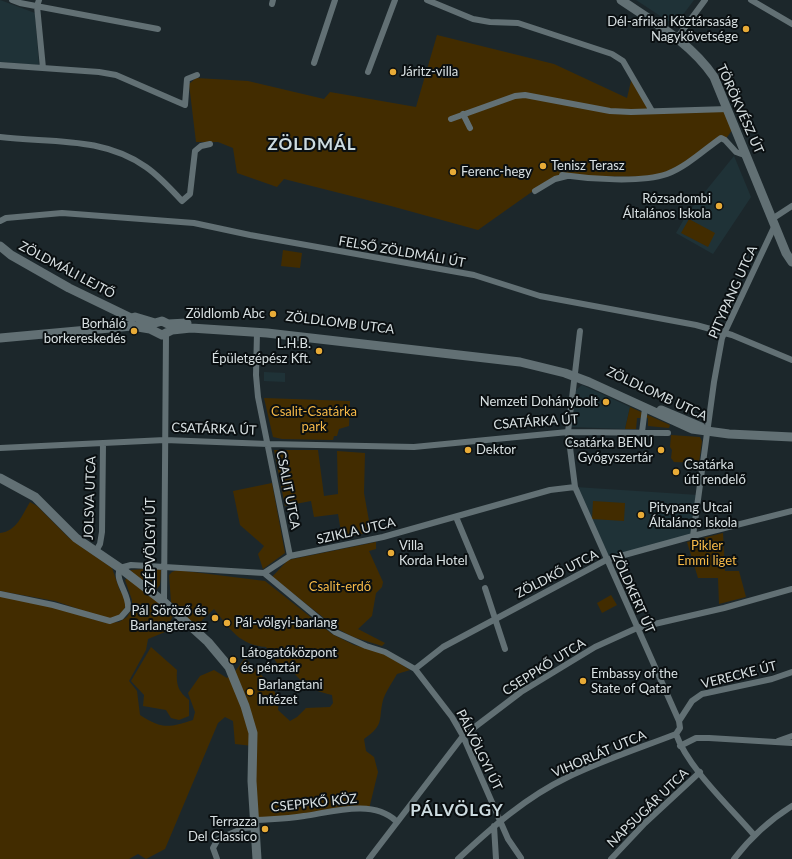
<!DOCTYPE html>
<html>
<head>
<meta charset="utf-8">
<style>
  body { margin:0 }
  canvas { display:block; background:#1c272b }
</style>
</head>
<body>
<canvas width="792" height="859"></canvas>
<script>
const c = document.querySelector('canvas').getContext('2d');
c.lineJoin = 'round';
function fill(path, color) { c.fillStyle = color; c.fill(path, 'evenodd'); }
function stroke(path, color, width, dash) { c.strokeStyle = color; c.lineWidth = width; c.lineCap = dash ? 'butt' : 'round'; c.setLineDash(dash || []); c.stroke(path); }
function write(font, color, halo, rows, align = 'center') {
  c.font = font + ' Lato,sans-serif'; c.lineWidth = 4; c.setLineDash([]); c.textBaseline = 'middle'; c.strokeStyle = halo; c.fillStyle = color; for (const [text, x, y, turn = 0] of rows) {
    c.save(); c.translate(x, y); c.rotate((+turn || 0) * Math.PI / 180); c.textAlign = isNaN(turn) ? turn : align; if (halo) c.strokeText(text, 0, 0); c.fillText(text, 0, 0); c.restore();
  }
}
fill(new Path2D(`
  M0,0L35,13L39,65L0,62Z
  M636,0H694L679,20L674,23L668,21Z
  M734,156L751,197L713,254L676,233L687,214Z
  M264,372L285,373V382L264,381Z
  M582,385L630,407L625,429L572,427L576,390Z
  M575,487L698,495L693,536L606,560Z`), '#1f3237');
fill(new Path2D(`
  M437,35L554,64L627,98L632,77L652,111L728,109L735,126L725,140L721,139L667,174L648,177L579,176L550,179L478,230L391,206L284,179L277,187L237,173L233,148L218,142H196L189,84L196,78L248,81L324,99L330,92L416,107Z
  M689,219L715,233L708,247L681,233Z
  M283,250L302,253L300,268L281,266Z
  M264,398L350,401L349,426L339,429L337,436H334L333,440L282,439L273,437Z
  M630,407L670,425L669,428L648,426V418H637L636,429H625Z
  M671,435L700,437L702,441L699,463L674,462L671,458L672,450L670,447Z
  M274,450H318L324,496L338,494L337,451L365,453L364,493L371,532L342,538L338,514L314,517L311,501L285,506Z
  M272,483L285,553L263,569L258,554L264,546L240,525L233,491Z
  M593,501L625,503L624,521L592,519Z
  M30,502L37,506L69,538L112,568L120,591L126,595C128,609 121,617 108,619L55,601L0,591V533C17,531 22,515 30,502Z
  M723,533L725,571H739L746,597L719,604L718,578H698L687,542Z
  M376,542V549L369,551L383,582L382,587L376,593L372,616L358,629L385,643L382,646L353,637L338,629L272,577L288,560Z
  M159,568L161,570L160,585L156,590H151L130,570Z
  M177,570L265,581L332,634L354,645L383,653L410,670L397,674C392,683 386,691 383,700C378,721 385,724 364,739L366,751L374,757L378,772L369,809L254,820L253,746L235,744L233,721L225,717L218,723L165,849L146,859L138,854L129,859H0V596L39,603L106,623L119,622L127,617L132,609V600L125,580L128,577L175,612L165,632L148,639L146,650L129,681L137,691L140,715C162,729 168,728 193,720L195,712L188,693L200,676L214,670L227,678L233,674L245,658L267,681L279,698L278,710L290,721L297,717L306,708L330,707L333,703L332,695C310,690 302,684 289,666L281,669L266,647C239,645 230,629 214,609L196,626L171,602L169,575L172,572Z
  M611,595L617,605L602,613L597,603Z
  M151,647L177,670C176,685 178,691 189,700V716L179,720L171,718L166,710L143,706L144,695L131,681Z`), '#422c00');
stroke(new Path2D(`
  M12,0L20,3L158,29
  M39,0L37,6L43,68
  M427,0L473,19L490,22L518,23L612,54L623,61L652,111
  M751,0L792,24
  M272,4L273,0
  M677,38L705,0
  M314,63L335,0
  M0,65L99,72L116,75L185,105L187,79L197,75
  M368,72L395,0
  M463,114L470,128
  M451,119L515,96L525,95L610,111L631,112L728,109
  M0,137C50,143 102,136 146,167C159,176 171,189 182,201L190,194L195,151L201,146L210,144
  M562,175C589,179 641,183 667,174C686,167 704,150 721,138L725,140L736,152L747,156
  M535,191L555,179L567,176
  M772,219L792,206
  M0,221L6,218L62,213L194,223L250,235L474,275L540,296L696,325L732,335L792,360
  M580,331L568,432L575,487L679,721L680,728L676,734C688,768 730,807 754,835
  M257,333L256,375L258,397L290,556
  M642,432L645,408
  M0,448L165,440L268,444L414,447L568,432L668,433
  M456,517L481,577
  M693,536L714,382L722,338L775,225
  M96,551L100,544L102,532L103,444
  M264,573L290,556L383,537L550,490L575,487
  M485,588L505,649
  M0,594L53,605L110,621L121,617L128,609C130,594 114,581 120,568L131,565L264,573L335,632L366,646L385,652L415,669L452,717L463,736L508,839L521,858
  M164,602L166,334
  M415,669L443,647L606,560L693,536L792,511
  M679,721L692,701L702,694L772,679L792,672
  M778,741L792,736
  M680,746L696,738H709L792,743
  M254,820C271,819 288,819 304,816C332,812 373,799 396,821
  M494,826L496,859
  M217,859L213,848L218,839L244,828L255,827
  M369,859L463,736L521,692L595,647L637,628L724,608L792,589
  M458,859C491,828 526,797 568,777C603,760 640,748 676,734
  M611,859L645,823L700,772
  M734,859C751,837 768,821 792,806`), '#627074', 6);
stroke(new Path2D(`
  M621,0C655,23 691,43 714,77L786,253L792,262
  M0,246L11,255L69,288L131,318
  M131,318L135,317L155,323L162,321L168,324L187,323
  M0,338L132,326L150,329L162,335L172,330L191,328L267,333L520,362L565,373L589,382L692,429L729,434L792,437
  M661,410L701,427
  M0,478L35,497L76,538L120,568L164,602L208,642L229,667L245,706L253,733L252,781L257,859`), '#627074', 9);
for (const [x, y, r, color] of [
  [746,29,4,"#e8ab37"],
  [393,72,4,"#e8ab37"],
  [543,166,4,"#e8ab37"],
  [453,172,4,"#e8ab37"],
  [719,206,4,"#e8ab37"],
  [273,314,4,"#e8ab37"],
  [134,331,4,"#e8ab37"],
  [319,351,4,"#e8ab37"],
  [606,402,4,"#e8ab37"],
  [468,450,4,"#e8ab37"],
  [661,450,4,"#e8ab37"],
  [676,472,4,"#e8ab37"],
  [641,515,4,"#e8ab37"],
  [391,553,4,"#e8ab37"],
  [215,618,4,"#e8ab37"],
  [227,623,4,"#e8ab37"],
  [233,660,4,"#e8ab37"],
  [583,681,4,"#e8ab37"],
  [250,692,4,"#e8ab37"],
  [265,829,4,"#e8ab37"]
]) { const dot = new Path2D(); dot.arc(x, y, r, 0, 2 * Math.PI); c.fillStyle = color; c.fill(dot); stroke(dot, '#0a0f11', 1.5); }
write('13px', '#d8e0e2', '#0a0f11', [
  ["Dél-afrikai Köztársaság",738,22,"right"],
  ["Nagykövetsége",738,37,"right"],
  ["Járitz-villa",401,72],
  ["Tenisz Terasz",551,166],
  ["Ferenc-hegy",461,172],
  ["Rózsadombi",711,199,"right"],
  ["Általános Iskola",711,214,"right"],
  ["Zöldlomb Abc",265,314,"right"],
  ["Borháló",126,324,"right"],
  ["borkereskedés",126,339,"right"],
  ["L.H.B.",311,344,"right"],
  ["Épületgépész Kft.",311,359,"right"],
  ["Nemzeti Dohánybolt",598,402,"right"],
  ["Csatárka BENU",653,443,"right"],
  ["Gyógyszertár",653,458,"right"],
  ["Dektor",476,450],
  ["Csatárka",684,465],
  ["úti rendelő",684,480],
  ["Pitypang Utcai",649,508],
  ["Általános Iskola",649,523],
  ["Villa",399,546],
  ["Korda Hotel",399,561],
  ["Pál Söröző és",207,611,"right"],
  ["Barlangterasz",207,626,"right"],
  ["Pál-völgyi-barlang",235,623],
  ["Látogatóközpont",241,653],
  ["és pénztár",241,668],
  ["Embassy of the",591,674],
  ["State of Qatar",591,689],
  ["Barlangtani",258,685],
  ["Intézet",258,700],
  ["Terrazza",257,822,"right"],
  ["Del Classico",257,837,"right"]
], 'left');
write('13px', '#d8e0e2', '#0a0f11', [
  ["TÖRÖKVÉSZ ÚT",740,109,66],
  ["FELSŐ ZÖLDMÁLI ÚT",402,252,10],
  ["ZÖLDMÁLI LEJTŐ",67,270,28],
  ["PITYPANG UTCA",733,292,-66],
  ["ZÖLDLOMB UTCA",340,323,7],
  ["ZÖLDLOMB UTCA",657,394,25],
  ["CSATÁRKA ÚT",536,422,-4],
  ["CSATÁRKA ÚT",214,429,2],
  ["CSALIT UTCA",288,490,79],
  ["JOLSVA UTCA",90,498,-88],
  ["SZIKLA UTCA",356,531,-13],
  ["SZÉPVÖLGYI ÚT",151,546,-90],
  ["ZÖLDKŐ UTCA",557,574,-27],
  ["ZÖLDKERT ÚT",633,593,66],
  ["CSEPPKŐ UTCA",544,667,-32],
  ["VERECKE ÚT",739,675,-14],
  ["PÁLVÖLGYI ÚT",479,750,64],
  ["VIHORLÁT UTCA",599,754,-23],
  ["CSEPPKŐ KÖZ",314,803,-6],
  ["NAPSUGÁR UTCA",648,808,-44]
]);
write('13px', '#f7ba48', '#0a0f11', [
  ["Csalit-Csatárka",314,412],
  ["park",314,427],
  ["Pikler",707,546],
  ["Emmi liget",707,561],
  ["Csalit-erdő",340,587]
]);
c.letterSpacing = '1px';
write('bold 17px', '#cddce1', '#0a0f11', [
  ["ZÖLDMÁL",312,145],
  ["PÁLVÖLGY",457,811]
]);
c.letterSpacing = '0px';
</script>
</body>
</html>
